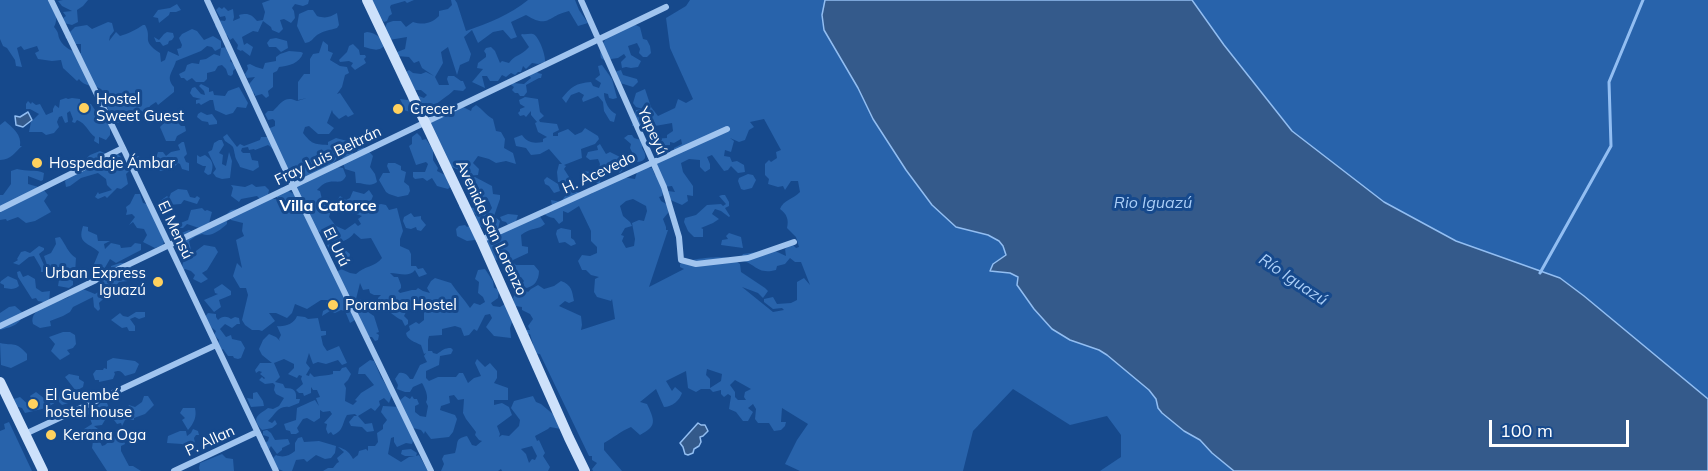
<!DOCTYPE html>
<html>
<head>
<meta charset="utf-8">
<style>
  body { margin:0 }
  #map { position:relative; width:1708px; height:471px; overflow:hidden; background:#16498c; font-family:Mulish,sans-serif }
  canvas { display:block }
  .scale { position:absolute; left:1489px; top:420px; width:140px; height:27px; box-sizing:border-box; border:3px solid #fff; border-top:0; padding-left:8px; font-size:18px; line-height:21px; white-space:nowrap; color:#fff; -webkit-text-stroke:4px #16498c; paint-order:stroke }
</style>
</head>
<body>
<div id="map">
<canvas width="1708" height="471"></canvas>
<div class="scale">100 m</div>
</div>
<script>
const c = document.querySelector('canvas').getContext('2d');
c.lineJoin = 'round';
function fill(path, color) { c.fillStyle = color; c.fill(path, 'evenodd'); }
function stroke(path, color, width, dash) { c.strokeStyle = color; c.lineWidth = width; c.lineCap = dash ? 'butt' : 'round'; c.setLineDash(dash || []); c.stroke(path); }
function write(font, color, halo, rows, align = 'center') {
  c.font = font + ' Mulish,sans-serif'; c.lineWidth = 6; c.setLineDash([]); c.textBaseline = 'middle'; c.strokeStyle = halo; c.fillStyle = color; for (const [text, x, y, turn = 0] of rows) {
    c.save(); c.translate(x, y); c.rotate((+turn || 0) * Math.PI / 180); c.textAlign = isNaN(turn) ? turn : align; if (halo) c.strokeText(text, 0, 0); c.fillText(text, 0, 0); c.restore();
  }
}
fill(new Path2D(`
  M0,0H51C55,9 59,18 54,27C60,34 57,34 60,40C64,48 73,52 81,53V44H72L65,37L75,27L87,25L92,29L108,22L112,23L114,31L110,36L109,41L116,32L120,36C128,34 137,29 143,25H145C153,39 140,40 160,53L161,62L165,60L168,51L179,56L177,49L181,48L182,45L179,38L182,34L192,29L197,31L204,40L213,36L221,41V48L227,47L232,57L230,61L237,67L233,71V74L231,76L228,75L226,69L222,65L218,66L215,71L207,73V79L204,82H196L192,78L187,81L184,78H181L179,74L185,71L187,65L192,63L199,64L200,60L206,59L214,54L220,56L221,48L215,51L212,47L207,46L201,51L176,61C173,72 165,77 174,87V92L158,105L156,102L150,106L148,111C143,113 139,112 134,114L133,117C128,121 123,120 118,123L114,121V116C109,114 104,103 106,96L102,93H105C98,83 86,89 79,79L77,81L63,68L61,60L52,61L38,59L35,53L39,51L37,46L24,50L21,46L17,48L22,67L16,66L15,60L7,48L3,46L0,39Z
  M63,0H88L83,6L77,10L78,22L72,25L64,23L63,18L66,16L63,12L72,11L62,6L58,1Z
  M270,0H309L308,4L303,6L295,4L292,8L294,11L295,18L291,23L284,19L280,20L283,29L279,33L272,30L271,27L263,21L258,32L253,31L242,37L244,45L247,43L253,47L250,56L242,50L241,51L237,49L238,45L233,38L230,40L227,35L221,36L215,26V20L225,21L226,19L225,16L220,17L216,10L219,7L222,9L224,7L228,11L233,9L234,17L233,21L240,18L239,15C248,13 251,14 257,21L263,20L265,12L262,3Z
  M367,0H414L407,3L405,1L391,5L390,7L392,14L389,16L387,21L384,22Z
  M451,0H455L457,3L466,31C488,23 510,15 528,0H575L579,10L588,23L578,26L569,11C547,16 549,29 526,15L511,22L517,37L511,39L503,30L493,32L478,43L472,30L464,37L471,54L469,61L460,65L457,75L448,47L441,52L443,63L435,77L439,85H449L447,79L448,76H454L461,81H463L466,88L463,91L454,90C447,97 440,100 433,107L421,104L414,108L413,111L410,112L404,110L401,105L402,103L400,99L408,100V98L416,95L424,98L427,95L421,90H405L400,83L399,77L409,70L413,73L421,74L426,72L434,76L422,68L419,61L414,63L409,57L397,56V52L405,49L407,37L389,40L384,30L387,23L393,21H401L406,27L413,22C423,25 431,24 439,16V11L448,9L452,5Z
  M690,0H825L822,15L824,30L858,88L873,119L906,170L932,205L971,231L988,235L999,241L1003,246L1006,255L993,264L991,271L1010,273L1018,277L1017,285L1034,309L1052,329L1070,340L1099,350L1107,355L1149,390L1156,399L1158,408L1162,413L1184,431L1200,440L1212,453L1234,471H1100L1121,457V435L1107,416L1070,425L1013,389L973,431L963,471H800L785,464L797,440L808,424L782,408L781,422H786L785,426L781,430L774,431L769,423H758L755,419L756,409L753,404L748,408L753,412L748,421H743L736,412L729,409L731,396L728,394L724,397L721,394V390L713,392L710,389H701L696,392L688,388L686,371L666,381L672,391L675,387L682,393C680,400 672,407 664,407L656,389L640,402L647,404C655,421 657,426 640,435L631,427C621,431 613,438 604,443V450L622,471H593L592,469L597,463L592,460V456H589L540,354L532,353L533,344L530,334H527L526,330H530L528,326L533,319L530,314L522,310V307L515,306L513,298L516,292L514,291L521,288L528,292L531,289L538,285L544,289L554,286L561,281C572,285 572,291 574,301L569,303L565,301L559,306L581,316L582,325L581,330L615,319L612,299L611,301L597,297L594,292L595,279L599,277L591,275L586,270H582L578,261L582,255L590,256L597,253V247L591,241V231L579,206L568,213L563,211V221L559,224L554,218C549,218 543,214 541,210L552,206L551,200L561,202L570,189L585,195L591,194L597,189L622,177L635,179L639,165L652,168L655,175L657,174L654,168L661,151L666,150L669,152H674V148L682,144L681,139L674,143L670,142V145L660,146L654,139L667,138V135L673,131L672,123L655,126L654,129L649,131L640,125L632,126L636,110L643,109L636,107L633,103L636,93L645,89L651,107L658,116L675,108L678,99L686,103L693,99L670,48L666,18L686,6ZM764,119L781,150L776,152L777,158L771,162L769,160L765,164V175L769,179L768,184L778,187L783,186L785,190L791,181H798L800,192C794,199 783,200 780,209C787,214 789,220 787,228L796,237L799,247L796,248L792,244L785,249L786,256L773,250L743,254L740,260C756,263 756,275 776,270L777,266L785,264L790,258L795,262H801L810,285L804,278L797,282V300L791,303L777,304L773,297L764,299V302L773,309L782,308L784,310L773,312L742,287L758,293L763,298L768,291L765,288L741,272L740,264C737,262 735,260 732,259C723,255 688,259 680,264V267L684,269L649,287L668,230H666V227L663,219L668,213V205L661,201L659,197L662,196L664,187L672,186L675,192L668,191L666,198L682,205L688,201L687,195L693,196V186L683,172L681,163L689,159L700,160V167L705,172L710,169V164L707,157L712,155L724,171L728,170L731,166L738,173L745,172L744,165L737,161L732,162L730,157L724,156L725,150L731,152L734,141L730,138L739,142L745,140L749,130L754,127L750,122ZM633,199L646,206L647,211L644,221L639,220L632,223L635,239L634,246L626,248L622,241L624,236L621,235L625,228L632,226L630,222L623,216L620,206L626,201ZM707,369L722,374L721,381L710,388V379L706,375ZM735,380L751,389L745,392L744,397L746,400H738L735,397V392L730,385Z
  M1192,0H1708V399L1584,296L1560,278L1456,241L1384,202L1292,131L1224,45Z
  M177,4L181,10L176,12H170L169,15L159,23L158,18L153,17L158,10L170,8Z
  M308,10H313L317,16C326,19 330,17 337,13L339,25L337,28C330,30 323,31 317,35C312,39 312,42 305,43L297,26L299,14Z
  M629,22L640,27L643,39L647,40L650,46L651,53L647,57H643L639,53L640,49L637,43L628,46L631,55L641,61L638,67L631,68L626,67L622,68L621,62L626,57L624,54L618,58L604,60L601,58C597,41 615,29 629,22Z
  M167,32L173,33L174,37L172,40L169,41L168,44L163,46L160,42H156L154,37L159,40L164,34Z
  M367,32C376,33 380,37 385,44C380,53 372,49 364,47V33Z
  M522,34C526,35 529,33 533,34C539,36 546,56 545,62L538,64L532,63L526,69L523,66L521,72H518L515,75L511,73L506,77L502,75L498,81H490L487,76H482L485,88L472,82L483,69L477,68L478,63L486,57V54L484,51L486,48L491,47L495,51L500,63L502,61L509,63C514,55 521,56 529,47L521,35Z
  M276,38L287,41L288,48L281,52L276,47H269L267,43L270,39Z
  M323,41L328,45V51L333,53L330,60L340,66L347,67L349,73L345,75L342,87L337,94L340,93L354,114L348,117L346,115L339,119L333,113L332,110L327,123L334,128L329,134H318L309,126L305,127L303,133C312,144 313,144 328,145V142L336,138L355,143L352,151L355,157L358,149L361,147L366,148L373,156L370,167L375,174L377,182C370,188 363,182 356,183L355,172L345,169L343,163L345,159L339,156L329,168L337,167L343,168L346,176C341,185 337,180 329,182C323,183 320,187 317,190L320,191L323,203H333L329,217L336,226L345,230L355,223L358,226L361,224L358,219L362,216C355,213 344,212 338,208L336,202L340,196L346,200L350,198L353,191L364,194L369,190L373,196L371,201L373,206L381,204L386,205L389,210L397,208L403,231L400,239V246L409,250L411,254V266H416L418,269L423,268L427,274L419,277L415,270C409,278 399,273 390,273L394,277H398L401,285V288L398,291L400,293L412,290H416L418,288L423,291L430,293L427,288L431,281L435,278L451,283C457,292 464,299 470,308L474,303L480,305L485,302L483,297L478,293L479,282L475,279L478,270L485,269L493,281L494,288L499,289L498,298L491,303L493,306L500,307L505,304L512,322L510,328L511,338L494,336L486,327L492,318L490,314L485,315L477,331L474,329L469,335L464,336L461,328L455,326L442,329V335L429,336L428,340V351H432L433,353L437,354C443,350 444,348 451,348L453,350L451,354L440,356L439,365L426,371V378L429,381L438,377H456L459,373H463L468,383L474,378L481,376L475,363L477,359L485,367L490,363L497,371V378L494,383L508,388V400H494V405L502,403L509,407L512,415L497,426L500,434L499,437L502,435L509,436L519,426L520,420L511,408L514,401L533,396L536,402L541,404L560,420L561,429L550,427L548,429L535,436L537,441L539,440L545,453L543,456L550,467L548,471H502L501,469L498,471H441L444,464L442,459L444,455L455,453C459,442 454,439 467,436L472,445L476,446L482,441L479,440L475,435L476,432L466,419L463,413L464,399L458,400L454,395L449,396L450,403L441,406L440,410L455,415L457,419L453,432L449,437L431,439L425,431L424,434L421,430L413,428V441L412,444L406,443L397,447L394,442V437L391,438L388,454L401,462L409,457L415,456H405L401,454L402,450L411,449L417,453L416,456L419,455L428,471H323L328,468H333L337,463L339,462L337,458L344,452L338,447C346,449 350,453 353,459L358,455L359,451L366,449L368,451V446H375L378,442L377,433L383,429V425L387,420L381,412L383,406L400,407L399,401L405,396L410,399L412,396L414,399H417L419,404L415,406V412L420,416L426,417L428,406L426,402C429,397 425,388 422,383L413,387L410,392H405L397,389L398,385L395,379L399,373C404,372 407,374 410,379H413L420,365L427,362L424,356L426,353L424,354L421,345C415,342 407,340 406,333L410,330L409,326L416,322L419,324L424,320V302L420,301L413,311L408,308L404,316L408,320V324L405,326L402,320C397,319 386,309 384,305L378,303V298L381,295H374L370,293L369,289L363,290L360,283L356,299H360L370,305L365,310L374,316L379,332L376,333L379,335L378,340L375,341L372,337H368L355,320L350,323L345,311L341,310L335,313L330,311L322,316L323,311L327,309L328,306L326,303L328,300H321L307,309L295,304L292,313L287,318L276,313H269L275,321L262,331L259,330H252L245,325L242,320L248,295L246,288H240L233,276L237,263L242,268L236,240L244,236L242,231L243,223L231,220L227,214L231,210L247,208L266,199H277V194L281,187L294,194L337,272L341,269L350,273L356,274C364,266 375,267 382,258L371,238L361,239L354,233C347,243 335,244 324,239L325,235L316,230L309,219V209L303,199L294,192L291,187L311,177H302L297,173L293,174L288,169L281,168C278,158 276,150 268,145L255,150L254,149L249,150L248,147L242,148L241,151L243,153H250L252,160L258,161L259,167L253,171L240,167C239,163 235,159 235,155C233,145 234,147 225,141L223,137L227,134L237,147L240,144L244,146L260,140L261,137H268L265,130L275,126V121L273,119L268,120L265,114L268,111H273C281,103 285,95 297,101L307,98L298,100V82L304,74H310V59L313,54L319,53ZM532,446L537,456L535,460L532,459L529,463L526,454L521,449Z
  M353,44L359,50L360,55H365L366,57L364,59L366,63L355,70L351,66L353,63L349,61L340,62L339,60L347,52L349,46Z
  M289,51L301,52L303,53C300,63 289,66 279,67L277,71L273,73V87L268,91L269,96L266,98L262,94L255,96V94L245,89L255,77L247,78L245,74L248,69L247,65L250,64L256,67L263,69L265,63L276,61V57L280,54Z
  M602,65L612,79L617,98L613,99L609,98L608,94L604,93C604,101 609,111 616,114L614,122L610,121L604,111L603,102L598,96L583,102L582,99L584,95L579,92L571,95L566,103L562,98C571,87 576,83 591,82L593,86L599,88L601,83L595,79L600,75L598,66Z
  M536,70L538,73L542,74L541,78H539L526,85L527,92L524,96H520L518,93H515L512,90L514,87L511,85L513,83L524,84L531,78L528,74Z
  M621,70L623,75L637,79L638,82L633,87L614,81L611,73Z
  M201,84L209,88V92L213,91L214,95L225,96L228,91L239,87L248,103L246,108L237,107L233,113L226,115L215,110L213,100H210L201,105L199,103L196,104V100L201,99L193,97L190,93L192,88L195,87L201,94L205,95L204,91L199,86Z
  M525,97L538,99L540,112L544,116L539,120L540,122L557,124L559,130L553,133V136H558V133L568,129L575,135L582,132L585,128L598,136L599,139L595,144L581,149L582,158L564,165L566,166L564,169L571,180L568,184L563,185L561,182H558L557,172L559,164H562L549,149L540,154L531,155L526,148L516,146L514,138L522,135C528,144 535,143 543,142V139L547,137L538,132L535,123L537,122L531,115V111L526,117L524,115L520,116L518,113L520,111V109L525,107L520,104L519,100Z
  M66,98L68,99L72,98L80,99L81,107L84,103L91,104L95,110L101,111L110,119V135L106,140L99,137V144L94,141L95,137C88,132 86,123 77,120L75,123L72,122L73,119L70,111L67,113L68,122L65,123L62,116L59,117L57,122L59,127L54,133L46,135L42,132H29L31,122L39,114L30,109H26V104L28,101L31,104L32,102L36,105L40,104L46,115L53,112V109L55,105L59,108L60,100Z
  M455,103L471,111L472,108L476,105C483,110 485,114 493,119L496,131L501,132L505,139L504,148L513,153L516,164L506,161L496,163L489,159L478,156L473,163L479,169L478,175L464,176L461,171L450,166L428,124C432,111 441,105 455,103Z
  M201,112L207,115L212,114L217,121V124L209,125L208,122L202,121L197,117L198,114Z
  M5,121C13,128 22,135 20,146H22C14,153 12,159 0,160V125Z
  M165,122H177L181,126H185L186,131L177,136L175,141H166L160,127Z
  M417,133L421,137L422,140L426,139L433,150V160L438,168L437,171L445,175L450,187L448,189L437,186L432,178L427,181L423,178L415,179L413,177V172H425L428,164L426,162L416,165L409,146L412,144V137Z
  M628,135H632L634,138L644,141L642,148C650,160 642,163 631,162L632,152L630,148L631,144L624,138Z
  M219,140H222L224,145L219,153L223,155L222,164L226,166L229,152L232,161L230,178L222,179L216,177L213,173L216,169L208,152L212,150L214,143Z
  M182,142H184L187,154L184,157L186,162L189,163V171L182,169L180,164L178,163C172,170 169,171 160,171L156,166H150L132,170L128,162L138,156L148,162L151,160L155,161L158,152H163L166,156L171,152L180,150L178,145Z
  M600,144L606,154L610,152L626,160L628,164L620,173L617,170V165H613L611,168L607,167L601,174L600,183L598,184C593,180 590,177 584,179L581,174L584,171L591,172L599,168L600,164L598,159L590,160L586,157L588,152L598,150L597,146Z
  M100,151L109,155L115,151L121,157L124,164L127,165L129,171L126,174L128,184L121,189L117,188L107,198L105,196L98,199L95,197L98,192L99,194L112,190L107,185L106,179L98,173L81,178L70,186L66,187L65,181L74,172V168L83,167L81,163L90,155Z
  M197,155L200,157L205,155C213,160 214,165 211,174L208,175L204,172L206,166H203L197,163Z
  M388,163H395L401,166V170L406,172L404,182L409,186L410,191L408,195L398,197L389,194L386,192L379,180L383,173H390L387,166Z
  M17,169C27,172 35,169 44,173L43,180L41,181L28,176V184L42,188L48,195L44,201L51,212L35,221L26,223L18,217L7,221L6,219L0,220V195H3L11,184V171Z
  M748,174L753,175L756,180L752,188L744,190L741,189L738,181L739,178Z
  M475,177L492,186L493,194L500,195V199L494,216L500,221L498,229L501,234L508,225L506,222L502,221L500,217L508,214L518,215L516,221L539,215L545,224C539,230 531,227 521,235L522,246L528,247V253L513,260L512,262L516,265H534L539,271C539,280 534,288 524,288L522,284L524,281L521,277C509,281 508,270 503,262L494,259L485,236V228L477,225L472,221L476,215L471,211L465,214L459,207V204C468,208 478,207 486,213L490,211L492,208L489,201L479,205L475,199V192L467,193L466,186L471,179Z
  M547,177L558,184L560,191L554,193L549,186L545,184L544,180Z
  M252,184L256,187L265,186L269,190L268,195L260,199L257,196L241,199L239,202L231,196L233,188L231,185L245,187Z
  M178,189L187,190L190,197L195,198L197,196L200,198L197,204L184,200L181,204L168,205L166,207L160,201L167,196L169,198L171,193Z
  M135,194H140L143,203L147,204L164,241L163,245L155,248L143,242L147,235L144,229L137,228L133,222L129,225L135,217L132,214L126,215L127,211L126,207L130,204Z
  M722,195H725L729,202V206L725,208L730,216L729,217L721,211L715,209L712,214L719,219L713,223L701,228L703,229V237H694L688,231L684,222L685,218L696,215L707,205L721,204L723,206L726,204L719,196Z
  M202,208L205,211L207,210L212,212L209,223L215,220L227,221V224C220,230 211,238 202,234L196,236L189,241L192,254L204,245L215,247L218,252L207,270L202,273L208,279L201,283L193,279L195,275L191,271L185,269L184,270L182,268L184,255L182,248L178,245L177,235L189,230L193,232L199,228L187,224L183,228H180L178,224L188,220L191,210Z
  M411,213L414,217L421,216V219L426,225L421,231L417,230L416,227L411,229L406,228L403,221L404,217Z
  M465,225L467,227L469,226L477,236L475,240L467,241L457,236L456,229L459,226Z
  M83,226L88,227V231L97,235L98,241H110L104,244L105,249L111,243L120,245L121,248L131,247L135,243L141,244V250L116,263L110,259L103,271L96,274L92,269L99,252C88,242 77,244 83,226Z
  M561,228L571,230V238L574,240L576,244L571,246L565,242L559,243L556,234L557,230Z
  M729,233L741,237L743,248L721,245L722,240L728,239L726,236Z
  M60,237C66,245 68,253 76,258L75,273L71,275L73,276V285L69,288L58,286L59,280L50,272L47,274L46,272H41V268L34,256L29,257L19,265L13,263L18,260L17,259L21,252L25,251L30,253L39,246L44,248V250L39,254L44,265H47L44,256L51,253L56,244L55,238Z
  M331,244L341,252L344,249L350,254L348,264L341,262L337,255H333L327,245Z
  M120,263H127L132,269H136L138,273L128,281L119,282L115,287L117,290L114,294H110C107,299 102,299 99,303L100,309L98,311L94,307L93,297L73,307L70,312L63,316L50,321L51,326L40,328L33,324C28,307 58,302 69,297L71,293L78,287L95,294L101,290L107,289V291L109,289L105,284L98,280L111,270V266Z
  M20,271L23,277L28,275L35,279L36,288L42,292L50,291L49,303L38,301L36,298L32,299L18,277L17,272Z
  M8,276L17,280L19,286C14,290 10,289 4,288V285L0,283L1,281Z
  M222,284L231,291V295L219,300L221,307L214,312L204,300L218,294L215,293L214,289Z
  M15,306L23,313C21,325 11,327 0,330V313L9,307Z
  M136,312H145V317L139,319L135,317L130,319L135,326V331H129L127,327L122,328L111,320L120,313L123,316L128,317Z
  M208,313L216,314V317L218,320C222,316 227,316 231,319L235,317L239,318L240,324H237L232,328L225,324L220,329L226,337L231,335L232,339L241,341L245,348L241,358L238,359L234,358L233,356H228L223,349L221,350L217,348L219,340L214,335L216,331L212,328L204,318Z
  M297,316L305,317L308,319L318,318L321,331H326V335L321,336L323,345L327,351L339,346L347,363L342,365L338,360L326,364L318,362L313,364L309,353L306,363L310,368L306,375L309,376L310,373L314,377C322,375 327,376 333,374V371H340L342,368L346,367L351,374L348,380L344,384L346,388L345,401L353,405L357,401L355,400L361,393L374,385L365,374H358L359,368L370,360L374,361L381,377L392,395L389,403L384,398L379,401L380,405L375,411L371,408L358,416L365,424L372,423L374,431L367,432L362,427L351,426L349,422L354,416H357L355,414L347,415C342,423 344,431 333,435L331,432L328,434L326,429L327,424L324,423L332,414L330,411L323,412L320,410V418L314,422L307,418L303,419L297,428L299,432L296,434H291L290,431L286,430L284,424L296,420L297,408C304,405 309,402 315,400L319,406L316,398L320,397L317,390H313L311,387V393L304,396L303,393H299L296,390L303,384L301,379L302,376L299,375L297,378L288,374L294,368V364L284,359L274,363L280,377L275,382L283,384L285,388C294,388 297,391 296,399H300L299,403L289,407C278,405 275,415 268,421L272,423L275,420L277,424L272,428L262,430C250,417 259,415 268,408L273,409L279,406L284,398L276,394L274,390L275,385L273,383L265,384L259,380L262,377L264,379L265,378L260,374L262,372L259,371L256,373L255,370L260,363H272L262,355L259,349L263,340L269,334L276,337L280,341L279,339L281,335L277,326C285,327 294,324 297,316Z
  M63,332H70L75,335L76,344L73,348L67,350L70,354L60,360L51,351L55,344L49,337Z
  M0,343C13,346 16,341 27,354V360L11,368L1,365Z
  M113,358L135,361L139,364L135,373L125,376C121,371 120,370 114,372L115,374L113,379L99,382V380H95L93,374L96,370H103L104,368L107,369V361Z
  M69,374L79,376V379L84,382L83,387L76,391L65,377Z
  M69,390L74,393C74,402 69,403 62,405L58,401L46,408L25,413L22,408L15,406L14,399L20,397L31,407L38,404L32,400L30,396L36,392L45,399L61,392Z
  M257,392L263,401L264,406L251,407L247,398L253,399V393Z
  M144,396H148L154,405L145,414L134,418V420H125L122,426L121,423L117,424L114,420L117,414L127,409L129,405L135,407L142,402Z
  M104,400L107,403L112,415L105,420L102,425L94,426L98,429L97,435L102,446L105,445L115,436L123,438L125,444L121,446V451L129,466H133L141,471H107L92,448L93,441L86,438L81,431L92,424L87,410L95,408Z
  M183,408H195C197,417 194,423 188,430L182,420L185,418L180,413Z
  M9,422L32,471H0V431L5,429L4,424Z
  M193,429L198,431L199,435H196L194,438L196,448L191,453L182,444L167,443L168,436L180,431H186L187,436L191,433Z
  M267,430L271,433L275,440L288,439L290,444L282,448V450L277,454L271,446L268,451H264L260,446L268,441L269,437L263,435V431Z
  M302,437L304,442L319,441L336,446L335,453L331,458L325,459L316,455L307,462L304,459L296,460L292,471H283L270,465L273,458L276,455C283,458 289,456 295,451V443L298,438Z
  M222,454L226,458L233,459L234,471H200L199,468L200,463Z`), '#2863ab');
const water = new Path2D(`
  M825,0H1192L1224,45L1292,131L1384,202L1456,241L1560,278L1584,296L1708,399V471H1234L1212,453L1200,440L1184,431L1162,413L1158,408L1156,399L1149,390L1107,355L1099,350L1070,340L1052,329L1034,309L1017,285L1018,277L1010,273L990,271L993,264L1006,255L1003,246L999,241L988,235L956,227L932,205L906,170L873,119L858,88L824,30L822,15Z
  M28,112L32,120L23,127L16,125L15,116L20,117Z
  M698,423L701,425H705L708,431L703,436L700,437L701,442L699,446L694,449L693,453L688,455L685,454L683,447L680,443Z`);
fill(water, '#345a8b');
stroke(water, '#92bef2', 1.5);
stroke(new Path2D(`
  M1540,273L1611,146L1609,82L1643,0`), '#92bef2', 3);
stroke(new Path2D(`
  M51,0L123,148L276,471
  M207,0L293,186L431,471
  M581,0L664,187L679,237L681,260L696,264L748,258L794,242
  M0,209L123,148
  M481,240L727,129
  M0,326L666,7
  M25,434L216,345
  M174,471L257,432`), '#a0c4ef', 6);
stroke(new Path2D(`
  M367,0L481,240L569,438L585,471
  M0,382L43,471`), '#cde1fb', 10);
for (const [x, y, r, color] of [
  [84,108,6,"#ffd15e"],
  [398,109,6,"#ffd15e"],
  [37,163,6,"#ffd15e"],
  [158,282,6,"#ffd15e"],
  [333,305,6,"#ffd15e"],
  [33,404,6,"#ffd15e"],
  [51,435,6,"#ffd15e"]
]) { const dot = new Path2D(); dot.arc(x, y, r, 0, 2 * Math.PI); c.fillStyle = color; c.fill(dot); stroke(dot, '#16498c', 2); }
write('15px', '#fff', '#16498c', [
  ["Hostel",96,99],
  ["Sweet Guest",96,116],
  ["Crecer",410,109],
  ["Hospedaje Ámbar",49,163],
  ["Urban Express",146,273,"right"],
  ["Iguazú",146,290,"right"],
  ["Poramba Hostel",345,305],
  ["El Guembé",45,395],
  ["hostel house",45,412],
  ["Kerana Oga",63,435]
], 'left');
write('15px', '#fff', '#16498c', [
  ["Yapeyú",652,131,66],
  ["Fray Luis Beltrán",328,156,-26],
  ["H. Acevedo",599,173,-25],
  ["Avenida San Lorenzo",491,228,65],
  ["El Mensú",175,230,65],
  ["El Urú",336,247,64],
  ["P. Allan",210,441,-25]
]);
write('italic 16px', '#abcef7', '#16498c', [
  ["Rio Iguazú",1153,203],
  ["Río Iguazú",1293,280,34]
]);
write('bold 16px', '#fff', '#16498c', [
  ["Villa Catorce",328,206]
]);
</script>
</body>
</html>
